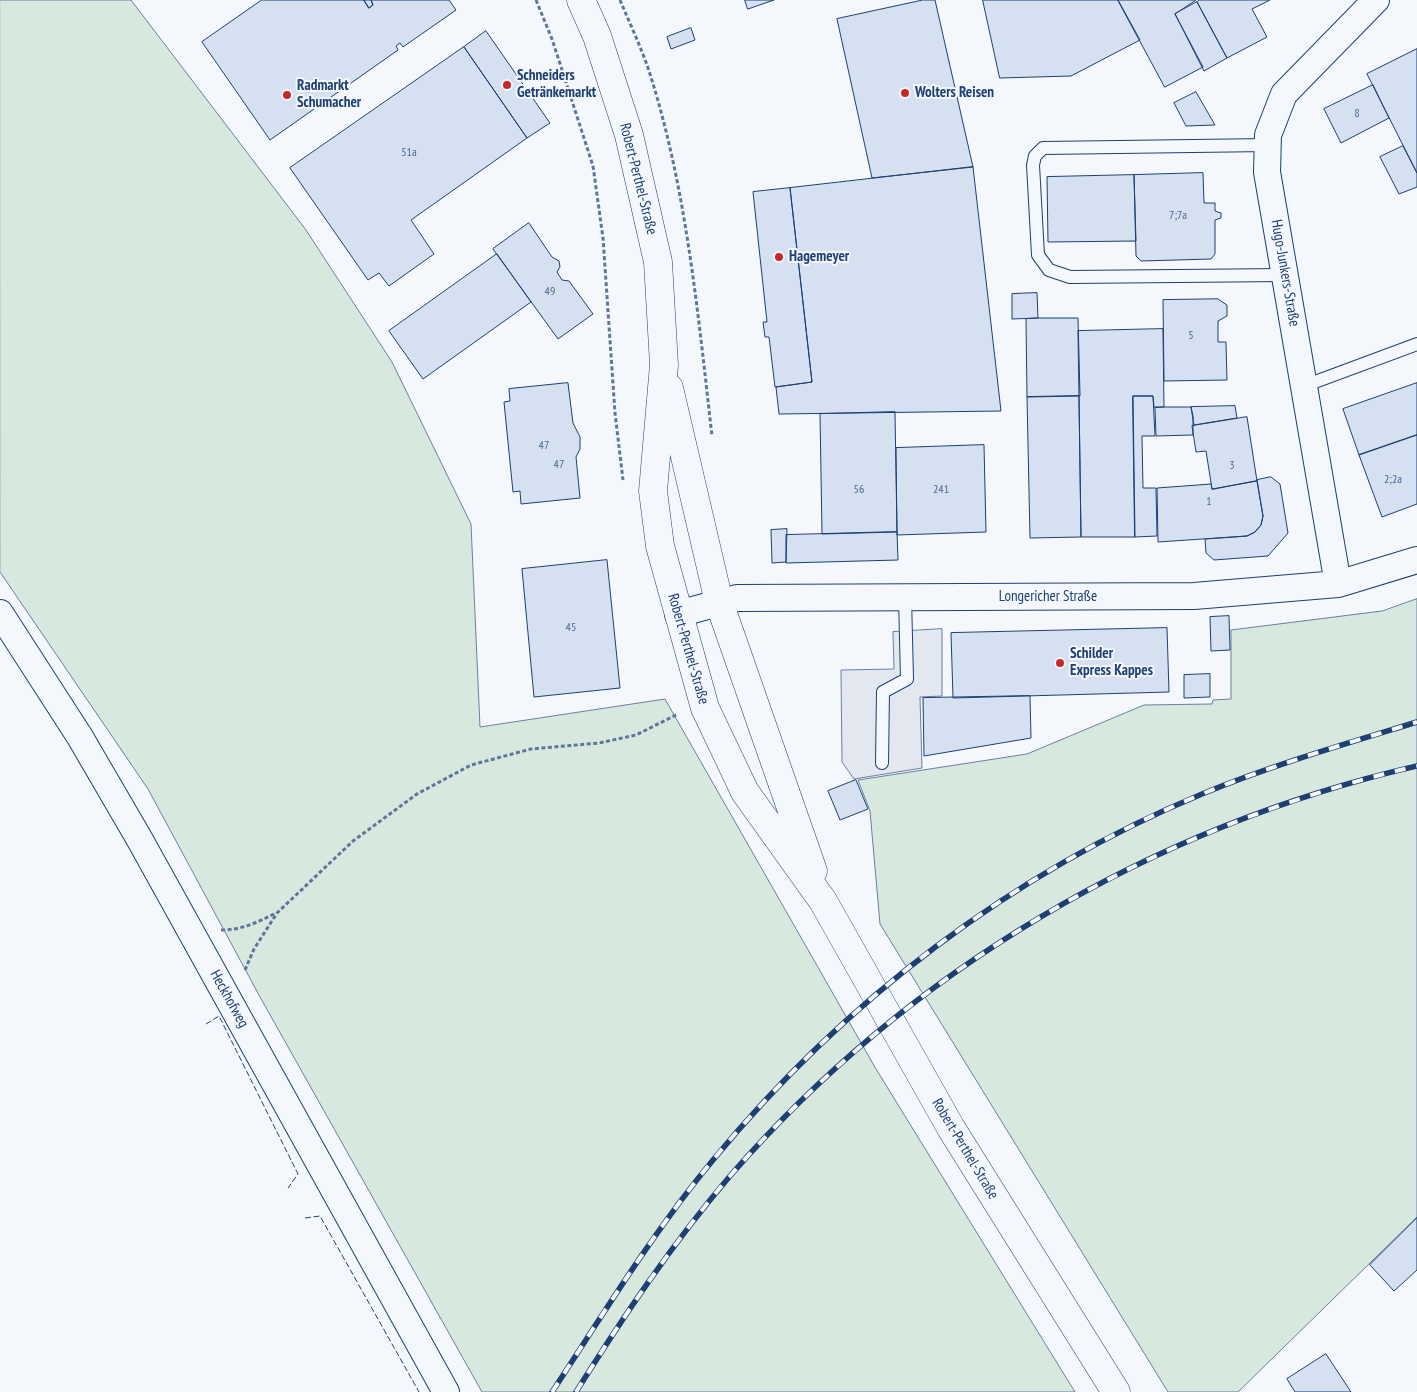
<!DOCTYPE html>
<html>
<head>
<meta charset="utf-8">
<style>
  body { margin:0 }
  canvas { display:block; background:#f4f7fb }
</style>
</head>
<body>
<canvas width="1417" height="1392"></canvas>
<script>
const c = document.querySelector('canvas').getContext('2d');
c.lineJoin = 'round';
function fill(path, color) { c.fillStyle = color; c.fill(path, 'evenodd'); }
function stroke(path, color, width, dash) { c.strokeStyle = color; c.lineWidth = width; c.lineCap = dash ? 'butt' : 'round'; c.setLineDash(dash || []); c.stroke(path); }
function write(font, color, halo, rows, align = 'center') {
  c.font = font + ' "PT Sans Narrow",sans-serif'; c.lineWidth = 4; c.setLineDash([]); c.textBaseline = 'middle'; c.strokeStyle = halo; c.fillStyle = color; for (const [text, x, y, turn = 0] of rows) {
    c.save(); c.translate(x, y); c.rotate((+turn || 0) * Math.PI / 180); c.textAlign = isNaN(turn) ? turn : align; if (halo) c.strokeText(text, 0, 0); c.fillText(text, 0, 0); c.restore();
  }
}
const green = new Path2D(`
  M0,0H131L306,230L392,362L471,524L480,727L665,699L876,1069L1075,1392H482L260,997L148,789L0,572Z
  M1417,599V1217L1238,1392H1168L880,924L870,811L858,780L1027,754L1144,705L1212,704L1213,700L1231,699V630L1382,611Z`);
fill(green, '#d7e8df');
stroke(green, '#687fa3', 1);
const parking = new Path2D(`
  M942,629V696L920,697L922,768L854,779L842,762L841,670L894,669L893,632Z`);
fill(parking, '#e3e8f0');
stroke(parking, '#687fa3', 1);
const building = new Path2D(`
  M262,0H364L369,8L373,5L371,0H449L456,10L403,47L400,43L396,46L398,50L270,140L202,42Z
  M364,0H371L373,5L369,8Z
  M745,0H774L748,9Z
  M923,0H935L973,167L872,178L837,19Z
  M983,0H1118L1140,40L1071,76L1000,78Z
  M1118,0H1196L1175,14L1203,67L1165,87Z
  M1200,0H1270L1252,9L1267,37L1227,58L1197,2Z
  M1197,2L1227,58L1204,71L1175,14Z
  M691,28L695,40L671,49L667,37Z
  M486,31L550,123L527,138L464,47Z
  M464,47L527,138L411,220L434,254L389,286L379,273L368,280L290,168Z
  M1417,49V173L1367,74Z
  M1373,85L1389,118L1341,143L1324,109Z
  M1196,92L1215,125L1186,126L1174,103Z
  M1403,146L1417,173V187L1399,194L1380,157Z
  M973,167L1001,411L779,414L776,387L812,382L790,188Z
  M1203,173L1204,203H1215V211L1221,213V218L1215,220V254L1211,259L1141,261L1136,256L1134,175Z
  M1134,175L1136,241L1048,242L1047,177Z
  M790,188L812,382L775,387L769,337H765L763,322H767L753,192Z
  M529,223L552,257L559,261L560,267L557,272L562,280L569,281L593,314L558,339L493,249Z
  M497,254L531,302L423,379L389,331Z
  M1037,293L1038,318L1012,319V294Z
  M1218,299L1227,305V316L1218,321V342H1226L1227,380L1164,381L1163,300Z
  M1038,318H1078L1080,396L1027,397L1026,319Z
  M1163,329L1164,407H1154L1153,396H1133L1135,537H1081L1078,331Z
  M568,383L573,423L580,437V449L576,457L580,498L521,504L520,491L513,492L504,402L510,401L509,389Z
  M1417,383V435L1359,455L1343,409Z
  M1079,396L1081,537L1030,538L1027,397Z
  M1133,396H1153L1155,436H1142L1143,488H1156L1157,536L1135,537Z
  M1235,406L1237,418L1194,425L1191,407Z
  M1164,407H1191L1193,416V435L1156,436L1155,408Z
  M895,412L897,532L822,534L820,414Z
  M1247,417L1257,481L1212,489L1206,451L1196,452L1192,426Z
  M1417,435V504L1382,517L1359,455Z
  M984,445L986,532L897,535L896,448Z
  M1271,477L1280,484L1288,533L1268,556L1214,560L1206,553L1205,539L1247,536L1255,532L1261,525L1263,516L1257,480Z
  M1257,481L1263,516L1261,525L1255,532L1247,536L1158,542L1157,488L1211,484L1212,489Z
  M787,529L786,562L772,563L771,530Z
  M897,532L898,560L786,563V535Z
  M607,560L620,688L534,697L522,569Z
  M1229,616L1230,650L1211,651L1210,617Z
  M1167,628L1169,692L953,698L951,633Z
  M1210,674V697L1184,698V675Z
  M1030,696L1031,738L924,756L923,698Z
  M856,780L868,809L840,820L828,791Z
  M1417,1218V1270L1394,1291L1370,1265Z
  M1326,1354L1351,1392H1295L1287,1379Z`);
fill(building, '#d5e0f0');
stroke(building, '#1d3f73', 1);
const service = new Path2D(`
  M1268,145L1043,148L1035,156L1033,165L1038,255L1049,270L1070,277L1285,275
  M1304,386L1417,344
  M882,763L883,692L907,679L905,597`);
const minor = new Path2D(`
  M1338,584L1267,172L1268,135L1284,94L1376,0
  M0,613L80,737L140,840L446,1392
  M678,614L737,598L1194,596L1338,584L1417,560`);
const tertiary = new Path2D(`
  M581,0L597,36L629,135L658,262L664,365L653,491L660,546L705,708L745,792L823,901L951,1128L1116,1392
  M669,388L719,602L813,871`);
stroke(service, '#1d3f73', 14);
stroke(minor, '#1d3f73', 28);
stroke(tertiary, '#1d3f73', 29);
stroke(new Path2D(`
  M536,0L552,39L593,166L603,238L615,413L623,480
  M620,0C630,24 642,49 650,74C687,191 698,315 712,436
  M221,930C242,930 258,922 276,913
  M245,970L254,949L277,913L353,841L417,794L471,765L531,749L599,743L636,735L678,714`), '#5e769c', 3, [4, 2.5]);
stroke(service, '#f4f7fb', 12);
stroke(minor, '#f4f7fb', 26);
stroke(tertiary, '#f4f7fb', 28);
const rail = new Path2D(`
  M552,1392C604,1313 653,1232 713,1160C844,1001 1012,873 1202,794C1272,765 1345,744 1417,722
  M576,1392C623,1317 672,1244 730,1176C909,970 1152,827 1417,766`);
stroke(rail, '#1d3f73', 5.5);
stroke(rail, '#f4f7fb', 4, [11]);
stroke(new Path2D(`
  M206,1024L219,1016L298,1174L288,1188
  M305,1218L320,1216L419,1392`), '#1d3f73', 1, [6, 2.5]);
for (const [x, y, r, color] of [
  [507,85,5,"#c62828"],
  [905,93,5,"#c62828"],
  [287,95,5,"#c62828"],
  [779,257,5,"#c62828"],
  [1060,663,5,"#c62828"]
]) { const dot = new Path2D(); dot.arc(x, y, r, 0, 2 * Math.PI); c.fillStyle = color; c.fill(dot); stroke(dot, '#f4f7fb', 2); }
write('12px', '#4b6792', null, [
  ["8",1357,114],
  ["51a",409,153],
  ["7;7a",1178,216],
  ["49",550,292],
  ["5",1191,336],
  ["47",544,446],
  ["47",559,465],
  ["3",1232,466],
  ["2;2a",1393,480],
  ["56",859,490],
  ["241",941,490],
  ["1",1209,502],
  ["45",571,628]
]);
write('bold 15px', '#1d3f73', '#f4f7fb', [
  ["Schneiders",517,76],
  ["Getränkemarkt",517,93],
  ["Radmarkt",297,86],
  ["Schumacher",297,103],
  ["Wolters Reisen",915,93],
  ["Hagemeyer",789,257],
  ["Schilder",1070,654],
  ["Express Kappes",1070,671]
], 'left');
write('15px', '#1d3f73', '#f4f7fb', [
  ["Robert-Perthel-Straße",638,179,76],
  ["Hugo-Junkers-Straße",1285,273,80],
  ["Longericher Straße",1048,597],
  ["Robert-Perthel-Straße",688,649,74],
  ["Heckhofweg",229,999,61],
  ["Robert-Perthel-Straße",965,1149,59]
]);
</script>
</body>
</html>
